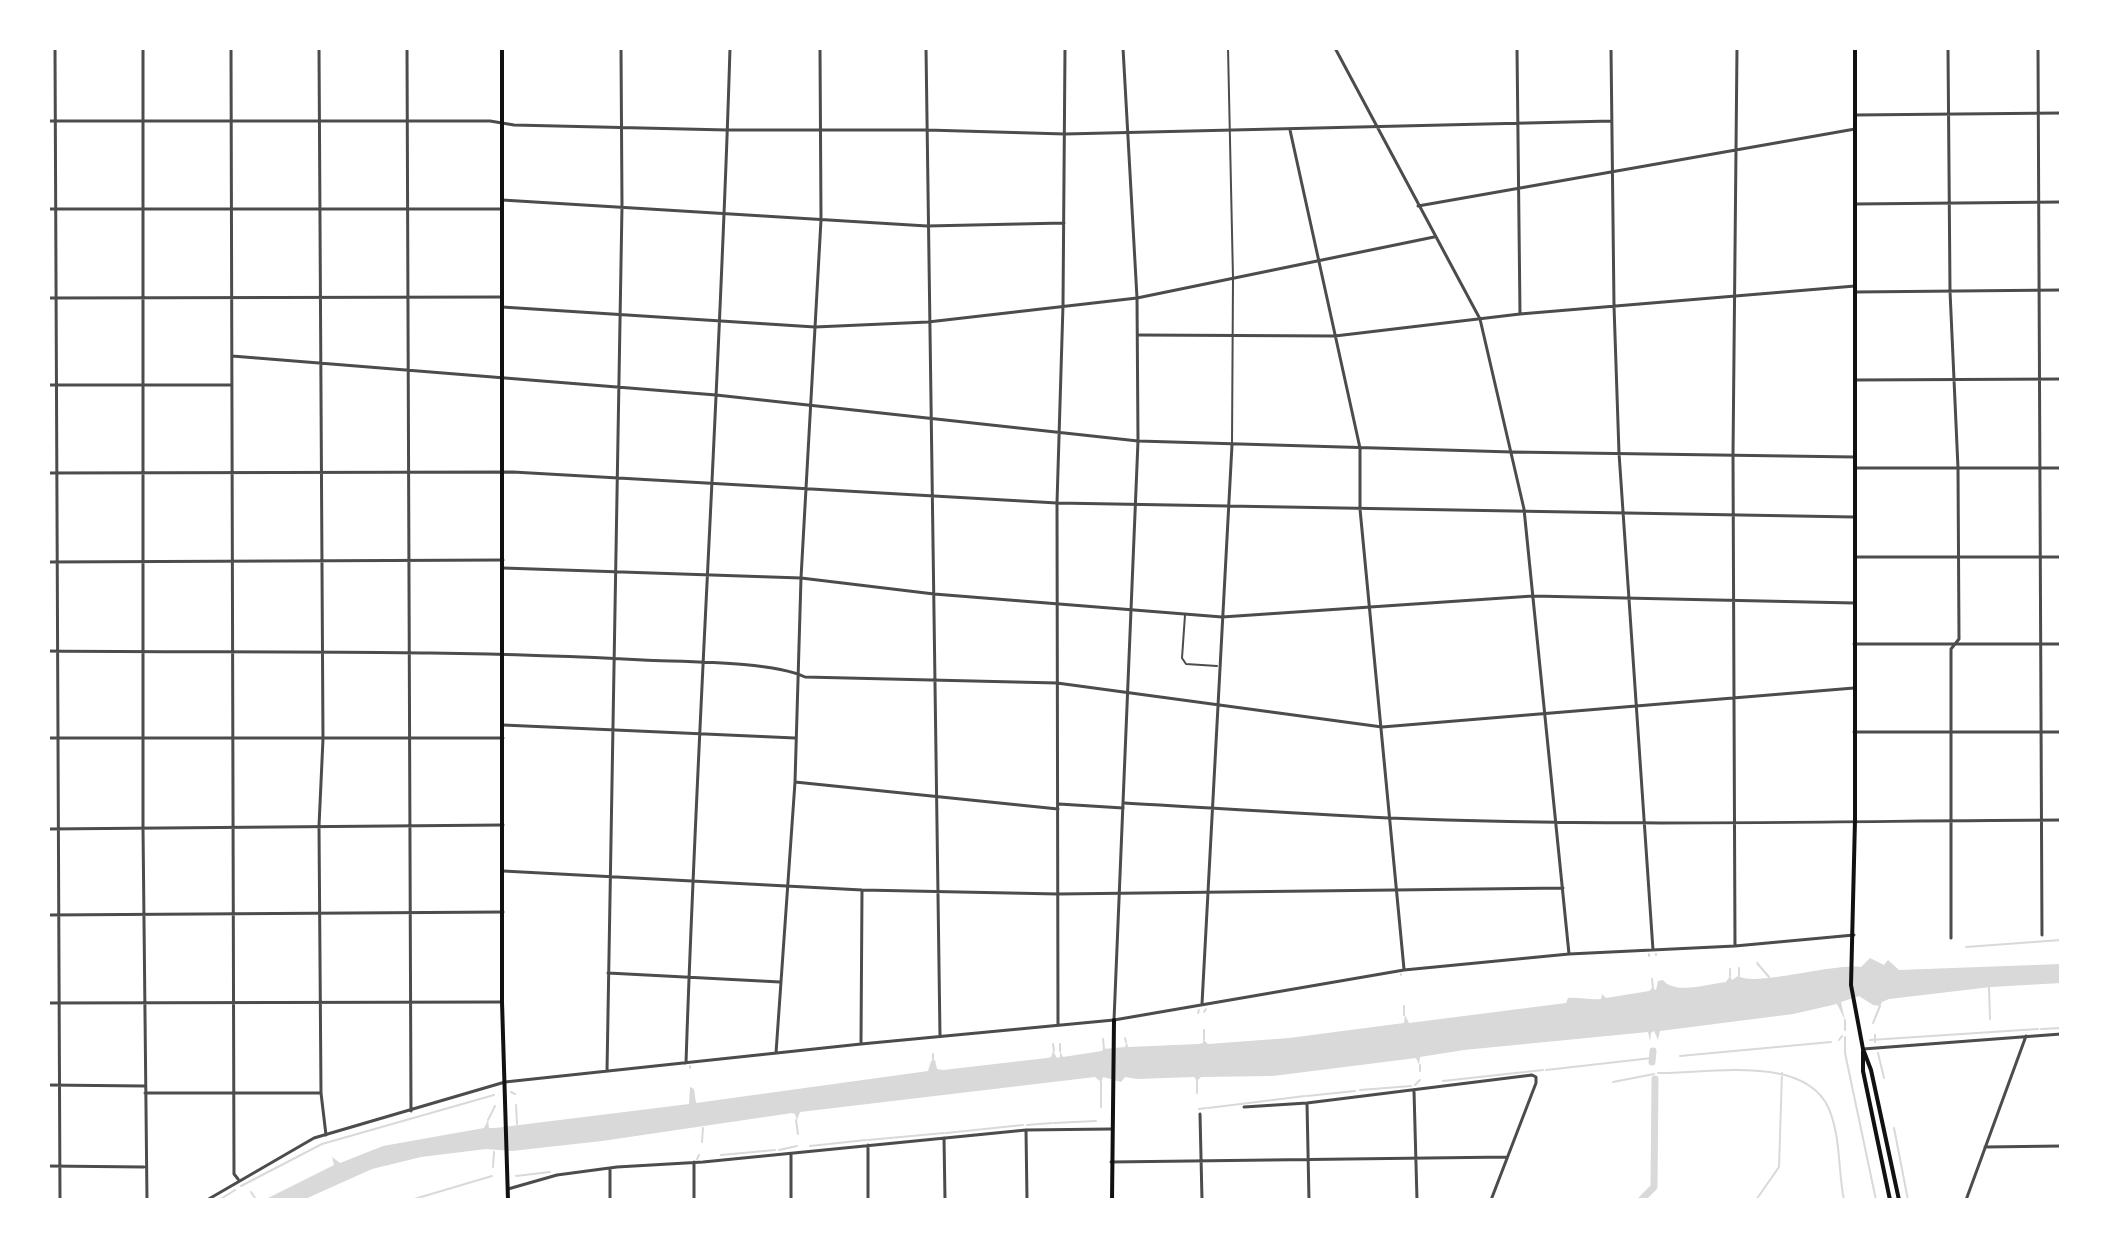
<!DOCTYPE html>
<html>
<head>
<meta charset="utf-8">
<style>
  body { margin:0 }
  #map { position:relative; width:2109px; height:1248px; overflow:hidden; background:#fff; font-family:Karla,sans-serif }
  canvas { display:block }
  .frame { position:absolute; inset:0; border:50px solid #fff; pointer-events:none }
</style>
</head>
<body>
<div id="map">
<canvas width="2109" height="1248"></canvas>
<div class="frame"></div>
</div>
<script>
const c = document.querySelector('canvas').getContext('2d');
c.lineJoin = 'round';
function fill(path, color) { c.fillStyle = color; c.fill(path, 'evenodd'); }
function stroke(path, color, width, dash) { c.strokeStyle = color; c.lineWidth = width; c.lineCap = dash ? 'butt' : 'round'; c.setLineDash(dash || []); c.stroke(path); }
fill(new Path2D(`
  M1870,958L1884,965L1888,960L1899,970L2061,964V983L1991,987L1889,999L1882,1002L1880,1006L1873,1005L1859,996L1841,1002L1845,1020L1837,1004L1793,1014L1660,1031L1658,1040L1654,1031L1651,1033L1650,1041L1648,1032L1464,1050L1420,1057L1419,1065L1416,1058L1273,1076L1201,1077L1197,1081L1194,1077L1137,1079L1125,1077L1121,1082L1103,1077L1101,1082L1095,1077L800,1112L797,1120L795,1114L792,1113L602,1141L512,1151L486,1149L421,1157L372,1169L303,1200H264L334,1165L332,1157L340,1163L383,1146L484,1128L488,1120L489,1128H495L689,1104L690,1087L694,1089L696,1103L928,1071L931,1061L935,1060L937,1069L943,1070L1047,1058L1051,1057L1053,1051L1057,1058L1060,1057V1051L1063,1057L1102,1051L1103,1049L1125,1047L1127,1042L1128,1047L1199,1044L1203,1043V1039L1208,1044L1289,1038L1404,1023L1405,1015L1409,1023L1566,1003L1568,998C1580,997 1588,1000 1601,999L1602,994L1606,998L1649,991L1652,988L1656,990L1658,981L1663,980C1674,995 1709,984 1726,982L1730,976L1732,980L1738,976C1755,987 1833,963 1861,967Z`), '#d9d9d9');
stroke(new Path2D(`
  M1966,947L2061,940
  M1649,954V956
  M1656,954V955
  M1757,963L1769,977
  M1739,968V976
  M1730,969V976
  M1401,975V974
  M1652,979L1653,988
  M1989,987L1990,1019
  M1404,1006V1015
  M1204,1012L1206,1009
  M1198,1013L1199,1010
  M1845,1020V1030
  M1873,1023L1880,1006
  M2041,1029L2061,1028
  M1204,1030V1039
  M1845,1037V1053L1876,1200
  M1125,1038L1126,1042
  M1103,1039L1104,1049
  M1839,1040L1842,1036
  M1870,1040L2038,1029
  M1875,1042V1035
  M1053,1044L1054,1051
  M1060,1044V1051
  M1652,1051V1054
  M1878,1053L1884,1078
  M933,1054V1060
  M1680,1056L1831,1042
  M1420,1065V1071
  M690,1066V1068
  M1546,1070L1652,1058
  M1658,1073C1706,1074 1805,1053 1829,1109C1841,1138 1838,1171 1844,1200
  M1197,1081V1093
  M1443,1081L1543,1070
  M1613,1082L1654,1074
  M1415,1085L1420,1080
  M1360,1090L1411,1086
  M511,1092L515,1094
  M1307,1096L1355,1091
  M516,1105L517,1124
  M1101,1107V1082
  M1208,1108L1305,1096
  M1199,1109L1206,1108
  M488,1120L495,1106
  M796,1120L798,1134
  M1054,1123L1096,1121
  M1027,1125L1052,1123
  M1894,1128L1908,1200
  M946,1133L1023,1125
  M868,1140L944,1133
  M702,1142L703,1128
  M810,1146L866,1140
  M779,1150L797,1146
  M721,1155L775,1150
  M697,1159L699,1155
  M493,1167L494,1152
  M516,1176L550,1172
  M241,1186L322,1144L494,1095
  M251,1192L255,1198
  M219,1200L235,1190
  M411,1200L492,1176
  M1756,1200L1779,1167L1782,1073`), '#d9d9d9', 2);
stroke(new Path2D(`
  M1652,1062L1653,1051
  M1641,1200L1654,1187L1655,1079`), '#d9d9d9', 7);
stroke(new Path2D(`
  M1228,48L1233,278L1232,443
  M1185,615L1182,658L1186,664L1217,666`), '#4c4c4c', 2);
stroke(new Path2D(`
  M55,48L60,1200
  M143,48V828L147,1200
  M231,48L234,1174L238,1179
  M319,48L323,739L319,826L321,1093L326,1135
  M407,48L411,1111
  M926,48L940,1036
  M1335,48L1480,319L1524,509L1569,954
  M1517,48L1520,314
  M1611,48L1614,306L1619,453L1653,950
  M1948,48L1950,291L1958,468L1959,639L1951,649V938
  M2038,48L2042,935
  M1855,115L2061,113
  M48,121H490L514,125L727,130H927L1065,134L1611,121
  M1290,130L1360,448V509L1404,969
  M502,200L927,226L1064,223
  M1855,204L2061,202
  M1418,206L1855,129
  M48,209H502
  M1855,292L2061,290
  M48,298L502,297
  M502,307L815,327L928,322L1137,298L1434,237
  M1138,335L1335,336L1520,314L1855,286
  M232,356L716,395L1138,441L1512,452L1855,457
  M1855,380L2061,379
  M48,385H232
  M1855,468H2061
  M48,473L513,472L1057,503L1854,517
  M1855,557H2061
  M48,562L503,560
  M503,568L801,578L934,594L1222,617L1533,596L1854,603
  M1854,644H2061
  M48,651C247,653 445,649 643,660C685,662 770,661 805,677L1057,683L1382,727L1854,688
  M503,725L795,738
  M1854,732H2061
  M48,738H503
  M795,782L1058,809
  M1124,803C1212,808 1301,814 1389,818C1613,827 1837,821 2061,820
  M1059,804L1123,808
  M48,829L503,825
  M503,871L862,890L1058,894L1563,888
  M48,915L503,912
  M1735,946L1733,455L1737,48
  M608,973L780,982
  M48,1003L502,1002
  M1202,1004L1232,445
  M1058,1025L1057,503L1063,305L1065,48
  M861,1042L862,890
  M1863,1049L2061,1034
  M776,1053L795,782L801,578L821,220L820,48
  M686,1063C697,725 720,387 730,48
  M607,1071L622,206L621,48
  M48,1085L144,1086
  M1414,1091L1417,1200
  M145,1093H321
  M1307,1103L1309,1200
  M1244,1107L1307,1103L1532,1075L1536,1077V1083L1491,1200
  M1200,1114L1202,1200
  M1026,1130L1027,1200
  M944,1138L945,1200
  M868,1145V1200
  M1985,1147L2061,1146
  M791,1154V1200
  M694,1162V1200
  M1111,1162L1507,1157
  M48,1166L144,1167
  M610,1168V1200
  M508,1189L557,1175L617,1167L703,1162L1026,1130L1111,1129
  M207,1200L314,1138L505,1082L861,1044L1114,1020L1404,970L1569,954L1735,946L1854,935
  M1966,1200L2026,1036`), '#4c4c4c', 3);
stroke(new Path2D(`
  M1114,1020L1138,441L1137,298L1123,48`), '#4c4c4c', 3);
stroke(new Path2D(`
  M502,48V1002L508,1200
  M1855,48V820L1851,985L1863,1049L1871,1070L1899,1200
  M1863,1051V1071L1890,1200
  M1112,1200L1114,1020`), '#111', 4);
</script>
</body>
</html>
